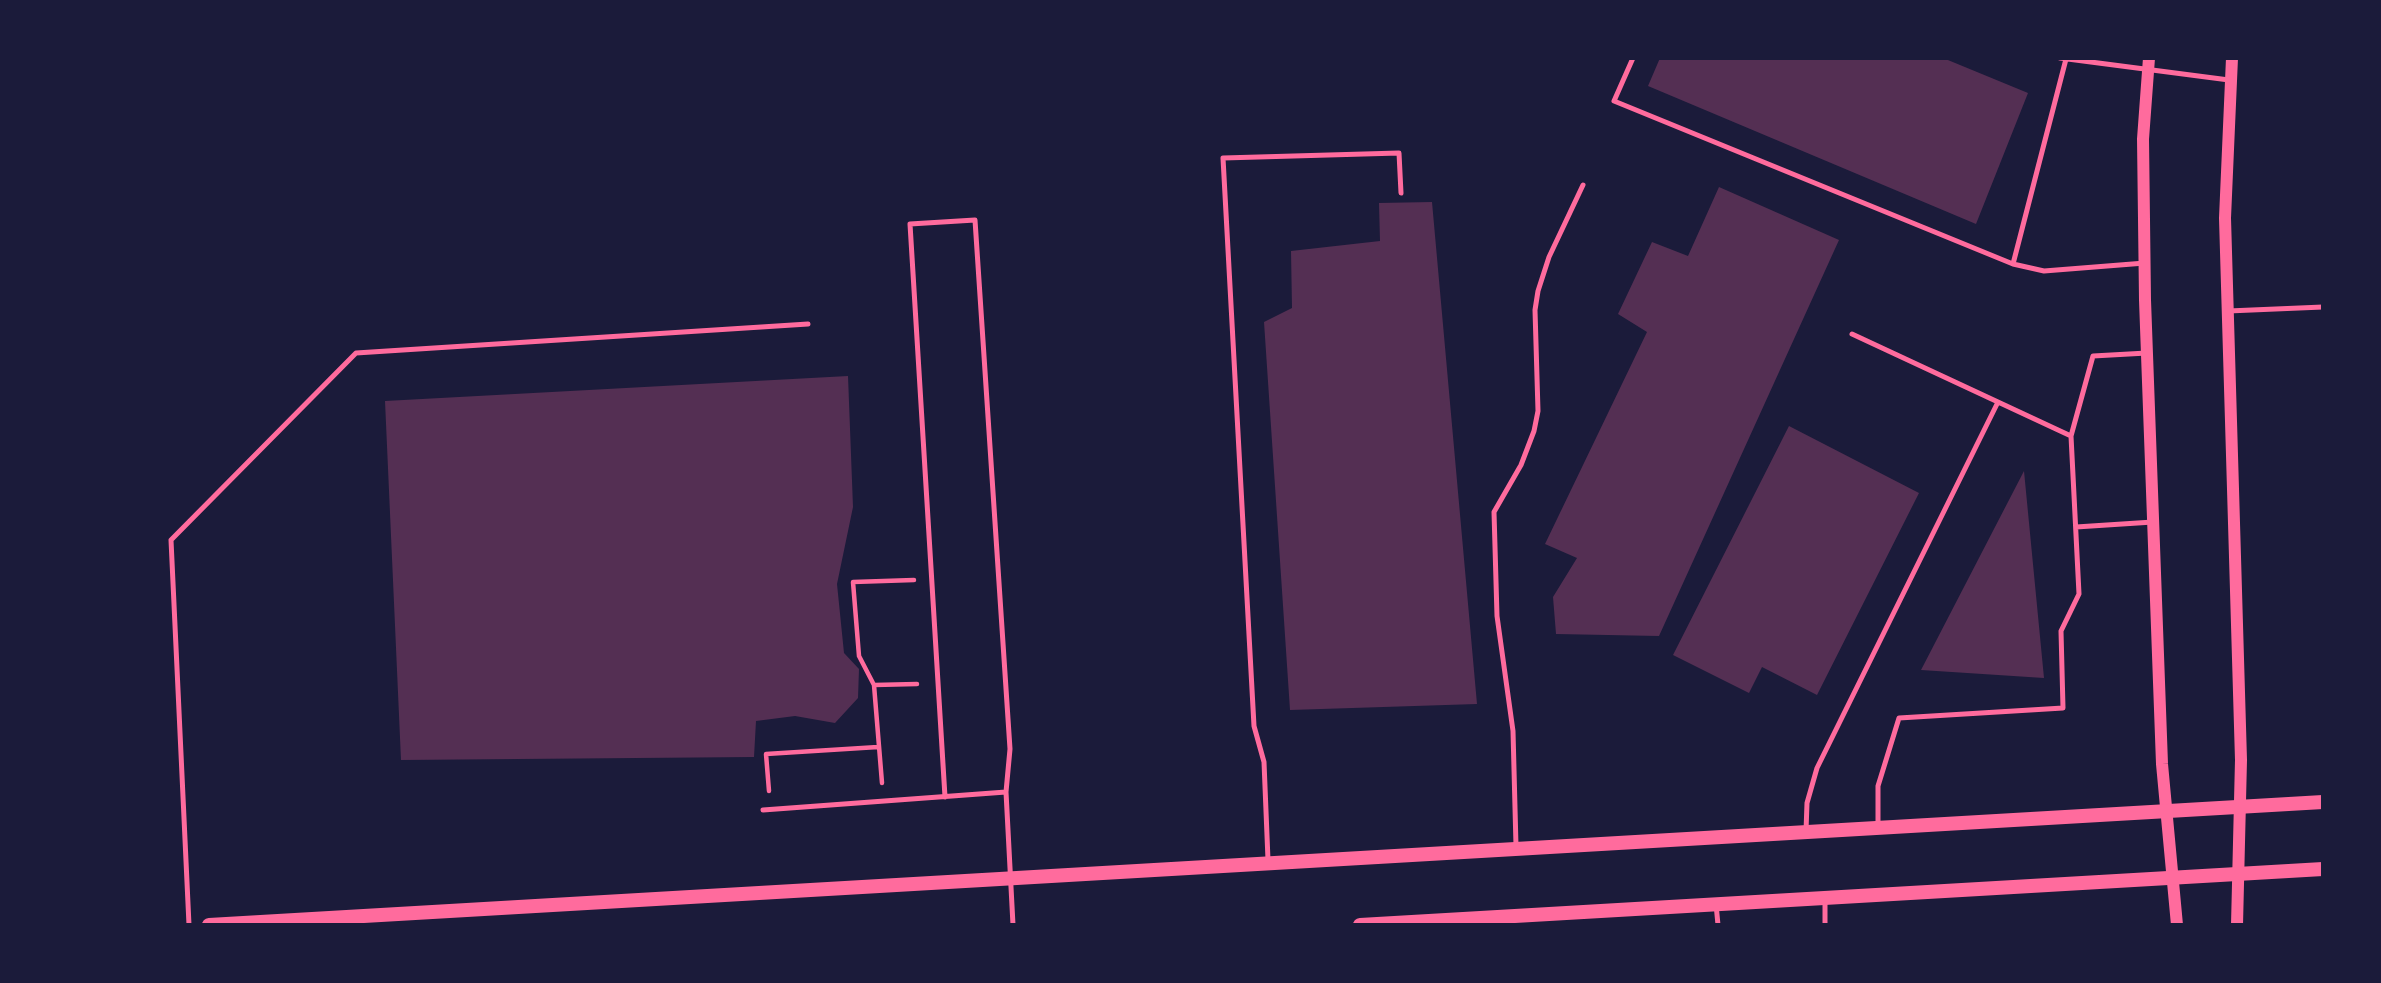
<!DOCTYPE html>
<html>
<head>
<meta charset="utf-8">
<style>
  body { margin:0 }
  #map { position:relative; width:2381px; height:983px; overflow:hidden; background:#1b1b3a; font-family:"Titillium Web",sans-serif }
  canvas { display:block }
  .frame { position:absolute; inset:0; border:60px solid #1b1b3a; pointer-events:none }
</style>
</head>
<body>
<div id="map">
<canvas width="2381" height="983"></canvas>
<div class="frame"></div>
</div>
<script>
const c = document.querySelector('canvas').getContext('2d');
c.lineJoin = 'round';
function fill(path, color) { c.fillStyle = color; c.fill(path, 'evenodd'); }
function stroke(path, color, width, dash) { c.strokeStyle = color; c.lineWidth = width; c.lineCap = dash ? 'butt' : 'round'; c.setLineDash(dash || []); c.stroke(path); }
fill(new Path2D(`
  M1660,58H1943L2028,93L1976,224L1648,86Z
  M1719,187L1839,240L1659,636L1556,634L1553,597L1577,558L1545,544L1647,332L1618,314L1652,242L1688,256Z
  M1432,202L1477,704L1290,710L1264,322L1292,308L1291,251L1380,241L1379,203Z
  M848,376L853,507L837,584L844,653L859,669L858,698L835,723L795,716L756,721L754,757L401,760L385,401Z
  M1789,426L1919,493L1817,695L1762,667L1749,693L1673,655Z
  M2024,471L2044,678L1921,670Z`), '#542f53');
stroke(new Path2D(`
  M874,685L859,656L853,582L914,580
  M882,783L874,685L917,684
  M769,791L766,754L878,747`), '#ff6b9d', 4.5);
stroke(new Path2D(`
  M1633,58L1614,101L2013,264L2044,271L2145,263
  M2060,58L2229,80
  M2013,264L2066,59
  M2228,311L2323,307
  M1852,334L2071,436
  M2076,527L2153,522
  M945,797L910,224L975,220L1010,749L1006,792
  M763,810L1006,792L1013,925
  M1878,827V786L1899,718L2063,708L2061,631L2079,594L2071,436L2093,356L2147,353
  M1806,831L1807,803L1817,768L1998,402
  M1516,846L1513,731L1497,616L1494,512L1521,465L1534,431L1538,411L1535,310L1538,291L1549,257L1583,185
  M1268,860L1264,762L1254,726L1223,158L1399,153L1401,193
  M1825,900V925
  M1716,904L1718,925
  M189,925L171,540L356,353L808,324`), '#ff6b9d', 5);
stroke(new Path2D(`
  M2149,58L2143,139L2145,300L2162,764L2177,925
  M2232,58L2225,218L2241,760L2237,925`), '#ff6b9d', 12);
stroke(new Path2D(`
  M209,925L2323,802
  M1360,925L2323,869`), '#ff6b9d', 14);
</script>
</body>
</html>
